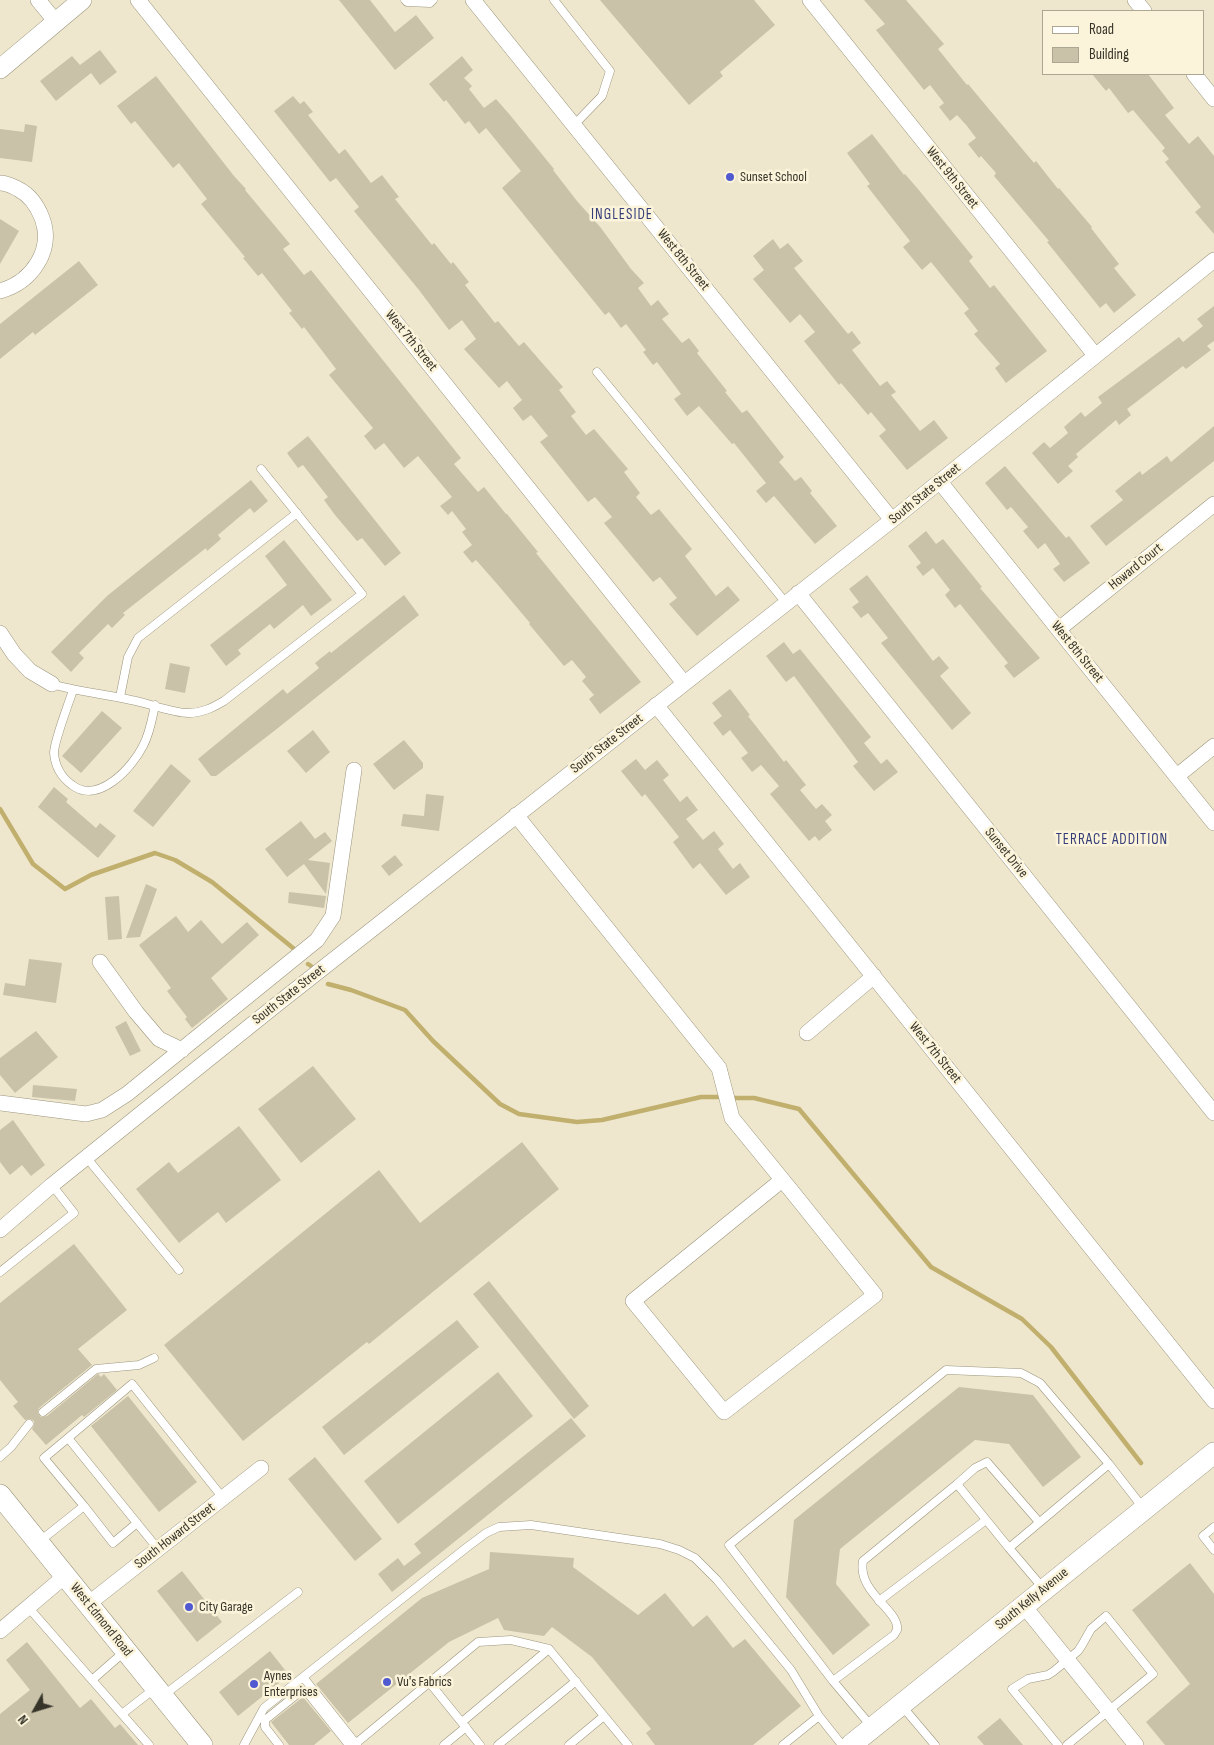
<!DOCTYPE html>
<html>
<head>
<meta charset="utf-8">
<style>
  body { margin:0 }
  #map { position:relative; width:1214px; height:1745px; overflow:hidden; background:#eee7cd; font-family:"Sofia Sans Condensed",sans-serif }
  canvas { display:block }
  .legend { position:absolute; left:1042px; top:10px; width:162px; height:65px; box-sizing:border-box; background:#fbf4da; border:1px solid #aca793; margin:0; padding:6px 9px; list-style:none; font-size:15px; color:#363329 }
  .legend li { display:flex; align-items:center; gap:10px; height:25px }
  .legend b { width:25px; border:1px solid #aca793 }
  .north { position:absolute; left:10px; top:1685px; width:50px; height:50px; -webkit-text-stroke:4px #fbf4da; paint-order:stroke; rotate:231deg; font-size:14px; font-weight:700; line-height:20px; text-align:center; color:#363329 }
  .north::after { content:''; display:block; margin:auto; width:18px; height:22px; background:#363329; clip-path:polygon(50% 0,100% 100%,50% 72%,0 100%) }
</style>
</head>
<body>
<div id="map">
<canvas width="1214" height="1745"></canvas>
<ul class="legend">
<li><b style="height:6px;background:#fff"></b>Road</li>
<li><b style="height:14px;background:#c9c2a9"></b>Building</li>
</ul>
<div class="north">N</div>
</div>
<script>
const c = document.querySelector('canvas').getContext('2d');
c.lineJoin = 'round';
function stroke(path, color, width, dash) { c.strokeStyle = color; c.lineWidth = width; c.lineCap = dash ? 'butt' : 'round'; c.setLineDash(dash || []); c.stroke(path); }
function fill(path, color) { c.fillStyle = color; c.fill(path, 'evenodd'); }
function write(font, color, halo, rows, align = 'center') {
  c.font = font + ' "Sofia Sans Condensed",sans-serif'; c.lineWidth = 5; c.setLineDash([]); c.textBaseline = 'middle'; c.strokeStyle = halo; c.fillStyle = color; for (const [text, x, y, turn = 0] of rows) {
    c.save(); c.translate(x, y); c.rotate((+turn || 0) * Math.PI / 180); c.textAlign = isNaN(turn) ? turn : align; if (halo) c.strokeText(text, 0, 0); c.fillText(text, 0, 0); c.restore();
  }
}
stroke(new Path2D(`
  M0,809L33,864L65,889L91,875L155,853L175,860L212,882L293,948
  M308,964L311,966
  M328,984L351,990L405,1010L433,1041L500,1104L519,1114L577,1122L602,1120L701,1097H723
  M730,1098H754L799,1109L931,1267L1022,1319L1051,1347L1141,1463`), '#c1af6d', 4.5);
fill(new Path2D(`
  M339,0H370L395,32L416,15L434,38L395,70Z
  M600,0H754L775,25L720,72L723,76L689,105Z
  M864,0H906L944,44L938,49L967,85L968,84L1034,163L1036,161L1058,189L1059,188L1092,227L1091,228L1119,264L1114,268L1136,295L1114,313L1106,303L1100,308L1047,242L1049,241L994,176L996,173L981,156L979,158L968,144L976,138L967,126L957,115L950,121L939,107L944,103L930,85L924,90L876,30L885,24Z
  M100,50L117,72L100,85L91,73L56,101L40,81L72,56L80,65Z
  M462,56L473,70L464,78L472,86L469,89L484,108L496,99L510,115L554,169L553,170L577,201L601,228L631,269L644,283L638,288L651,306L658,300L669,314L662,319L682,343L689,338L699,351L697,353L727,391L725,392L742,413L747,410L784,457L779,462L795,481L801,477L812,491L810,493L837,526L815,544L774,496L766,503L756,491L766,483L734,443L732,444L699,406L687,416L674,399L681,394L657,362L653,365L643,352L646,350L626,324L621,328L609,312L605,315L502,188L521,171L486,128L479,134L469,121L465,124L446,100L444,102L429,84Z
  M1092,74H1148L1174,108L1165,115L1189,144L1198,136L1214,156V234L1195,212L1201,207L1165,162L1169,159L1162,151L1165,148L1133,110L1128,113L1109,88L1106,91Z
  M156,76L234,176L246,189L245,190L290,244L283,249L304,275L311,270L461,458L454,464L478,492L484,487L506,514H507L538,552L536,553L641,682L600,714L589,699L594,695L582,681L586,677L572,660L564,666L529,624L530,623L498,585L476,560L472,563L463,552L472,545L462,532L466,529L452,511L448,515L440,506L452,497L418,456L404,468L384,443L375,450L364,436L373,428L329,375L336,369L304,327L302,329L289,313L292,311L262,273L258,276L243,258L245,257L201,204L207,199L179,163L173,168L135,121L131,124L117,106Z
  M293,96L300,104L304,101L313,112L308,115L339,154L345,149L371,183L382,175L399,197L395,199L432,245L434,243L451,264L453,262L469,282L465,285L495,323L498,321L519,346L524,342L563,387L559,390L576,412L571,416L586,435L594,429L628,469L624,472L640,493L636,497L651,515L659,509L692,549L685,556L716,596L728,586L740,600L697,636L669,604L677,598L660,577L653,582L604,523L612,517L595,497L588,502L540,442L548,436L531,415L523,421L513,408L522,400L507,381L499,388L464,349L476,339L462,320L449,330L419,290L354,211L359,207L336,178L330,182L274,111Z
  M25,124L37,126L32,162L0,158V129L24,132Z
  M872,134L904,175L905,174L918,189L973,257L969,261L990,288L994,285L1047,351L1006,383L995,368L1000,364L974,334L978,331L964,313L969,309L931,262L922,270L903,247L910,241L867,186L870,184L847,153Z
  M0,219L19,231L0,264Z
  M773,239L780,249L788,243L803,261L794,268L848,334L852,331L861,343L852,350L880,386L887,381L896,392L891,395L920,431L934,420L948,438L907,470L879,436L886,430L871,412L868,415L841,383L839,385L804,341L815,332L800,314L790,323L753,279L764,270L753,256Z
  M79,261L98,285L35,335L33,332L0,359V324Z
  M1214,306V341L1207,346L1211,350L1186,369L1183,366L1127,409L1131,415L1119,425L1116,420L1076,454L1078,457L1068,466L1073,471L1058,484L1032,453L1044,442L1050,448L1068,433L1064,427L1081,412L1085,417L1102,403L1098,397L1179,337L1183,342L1203,326L1197,319Z
  M1214,426V461L1106,546L1090,526L1123,500L1115,491L1140,471L1142,475L1167,456L1171,462Z
  M308,436L401,553L385,566L362,538L357,541L335,515L324,500L328,497L303,465L298,468L287,453Z
  M1005,466L1066,538L1069,536L1090,563L1064,582L1053,569L1060,564L1045,543L1038,549L1023,531L1028,527L1011,507L1007,510L985,483Z
  M251,480L268,501L254,513L250,508L218,535L221,539L207,551L206,548L123,613L125,615L112,628L108,624L79,653L84,658L71,672L51,652L107,596Z
  M926,531L936,544L943,539L982,587L980,588L1040,658L1014,678L1004,666L1008,663L960,604L955,608L945,595L950,590L933,568L923,576L916,567L921,563L908,546Z
  M284,540L332,600L311,616L303,605L274,629L270,624L238,650L241,654L226,666L210,645L287,585L265,556Z
  M867,575L933,661L939,656L949,668L940,676L971,713L952,730L881,643L888,638L868,613L861,618L852,607L859,602L849,589Z
  M404,595L419,615L278,728L216,776H211L198,759L283,689L287,694L319,668L315,663L330,651L331,653Z
  M784,642L793,654L800,649L871,737L864,743L881,764L887,759L898,772L874,791L853,766L858,762L794,676L786,682L766,656Z
  M170,663L190,667L185,693L165,689Z
  M730,689L750,715L748,716L784,762L786,760L806,785L800,790L816,809L822,804L832,815L825,821L832,830L819,841L815,836L809,841L770,794L779,786L761,765L752,772L741,758L748,753L730,730L723,736L713,723L722,716L712,703Z
  M102,711L122,728L81,773L62,756Z
  M313,730L330,752L306,773L287,751Z
  M404,740L423,763V768L394,790L373,764Z
  M636,759L645,770L657,760L669,775L663,780L680,802L687,796L698,810L686,819L703,840L714,831L724,844L718,849L733,869L740,863L750,877L726,895L700,863L693,869L673,842L679,837L645,794L642,797L621,771Z
  M171,764L191,781L153,827L133,811Z
  M54,787L68,799L66,802L96,828L100,823L116,836L98,858L38,807Z
  M426,794L444,796L439,831L401,826L403,814L424,816Z
  M301,821L315,839L325,832L332,841L308,860L330,863L326,894L304,864L287,877L265,849Z
  M395,855L403,865L389,876L381,866Z
  M146,884L157,889L140,937L126,938Z
  M289,892L326,896L324,908L288,903Z
  M119,896L122,939L108,940L105,897Z
  M176,916L188,932L201,920L222,944L247,922L259,935L211,978L228,999L192,1028L185,1019L187,1017L167,991L171,988L139,945Z
  M29,959L62,963L56,1003L3,995L5,983L25,986Z
  M126,1021L141,1051L130,1056L115,1027Z
  M36,1031L58,1057L15,1093L0,1075V1058Z
  M313,1066L356,1119L301,1163L258,1109Z
  M33,1085L77,1089L75,1101L32,1097Z
  M13,1120L45,1165L31,1176L22,1165L10,1175L0,1162V1130Z
  M239,1126L281,1180L226,1223L218,1212L179,1243L136,1189L169,1162L178,1173Z
  M522,1142L559,1189L369,1344L367,1342L243,1441L164,1345L379,1170L420,1223Z
  M74,1244L127,1310L78,1349L92,1365L39,1408L38,1413L41,1417L47,1416L98,1374L101,1377L104,1374L117,1390L84,1417L82,1415L46,1445L32,1429L34,1425V1421L30,1419L25,1420L13,1406L18,1402L0,1380V1303Z
  M489,1281L589,1406L574,1419L473,1294Z
  M457,1320L479,1347L344,1455L322,1427Z
  M498,1372L533,1416L398,1524L364,1481Z
  M959,1387L1033,1395L1081,1457L1043,1487L1009,1444L975,1440L840,1549L836,1584L870,1625L833,1655L786,1597L794,1520Z
  M128,1396L197,1482L159,1512L91,1426Z
  M571,1418L586,1436L392,1592L378,1574L398,1558L404,1566L421,1553L414,1544Z
  M315,1457L382,1539L355,1561L288,1479Z
  M490,1552L574,1558L573,1567L638,1615L665,1593L693,1627L707,1615L733,1648L745,1639L801,1706L753,1745H655L646,1733L651,1729L592,1657L552,1627L544,1636L504,1630L498,1618L449,1642L348,1723L316,1684L422,1598L489,1569Z
  M1190,1563L1214,1594V1745H1165L1146,1722L1190,1684L1132,1610Z
  M182,1571L222,1622L197,1642L157,1591Z
  M27,1642L80,1708L91,1699L115,1728L120,1724L138,1745H0V1714L30,1690L6,1660Z
  M270,1651L289,1675L238,1716L219,1692Z
  M303,1697L331,1731L314,1745H289L271,1722Z
  M1000,1718L1023,1745H984L977,1737Z`), '#c9c2a9');
const service = new Path2D(`
  M405,0L407,2L430,3L433,0
  M554,0L610,71L602,96L574,125
  M597,372L786,603
  M52,684C78,692 105,694 131,700C148,703 172,713 188,713C202,713 212,708 224,701L362,594L261,469
  M73,690C69,703 54,741 54,753C55,766 61,777 72,785C98,805 132,768 143,746C150,733 152,719 155,705
  M120,697L128,657L138,638L297,513
  M86,1157L179,1270
  M0,1272L74,1213L52,1185
  M43,1412L96,1369L139,1365L154,1358
  M68,1438L132,1384L223,1498
  M0,1457L11,1447L29,1424
  M957,1484L975,1468L987,1462L1039,1522
  M84,1506L113,1543L137,1523
  M1214,1527L1203,1536L1214,1550
  M40,1541L84,1506L44,1458L68,1438L158,1549
  M1043,1588L1009,1548L1109,1464
  M879,1601L986,1520
  M28,1607L149,1745
  M303,1677L357,1745
  M92,1680L124,1652
  M833,1681L894,1635L897,1630C900,1610 857,1593 863,1561L957,1484L1009,1548
  M429,1682L480,1745
  M164,1695L298,1592
  M902,1706L935,1745
  M122,1714L154,1689
  M462,1722L549,1649
  M871,1726L833,1681L729,1545L946,1370L1021,1373L1040,1383L1109,1464L1144,1509
  M244,1745L264,1708L466,1548L486,1533L499,1527L531,1525L660,1544L679,1550L695,1558L717,1580L791,1670L819,1716L842,1745
  M279,1745L265,1727V1720L301,1691L307,1692L349,1745
  M354,1745L478,1642L511,1640L549,1649L628,1745
  M444,1745L466,1727
  M498,1745L576,1681
  M569,1745L604,1716
  M783,1745L819,1716
  M1058,1745L1012,1689L1028,1679L1048,1675L1054,1671L1078,1651L1082,1645L1091,1629L1106,1616L1153,1674L1067,1745`);
const minor = new Path2D(`
  M38,0L56,22
  M138,0L684,683
  M473,0L892,520
  M810,0L1095,355
  M1135,0L1144,11
  M1194,74L1214,99
  M0,183C7,183 12,186 18,189C30,195 37,205 42,218C54,250 32,282 0,291
  M940,482L1214,823
  M798,593L1214,1113
  M1059,629L1214,504
  M0,633L14,654L30,671L52,684
  M656,705L1214,1401
  M1177,776L1214,746
  M516,815L719,1068L732,1118L794,1194L875,1295L724,1412L633,1301L782,1180
  M100,962L136,1012L159,1039L182,1050
  M807,1033L874,976
  M0,1103L86,1114L102,1110L127,1094L317,940L333,916L354,770
  M0,1230L52,1185L276,1005L892,520L1214,260
  M88,1604L261,1468
  M1024,1606L1136,1745
  M0,1631L65,1576`);
const tertiary = new Path2D(`
  M0,69L82,0`);
const secondary = new Path2D(`
  M0,1495L202,1745
  M851,1745L1214,1453`);
stroke(service, '#9b957d', 9);
stroke(minor, '#9b957d', 16);
stroke(tertiary, '#9b957d', 20);
stroke(secondary, '#9b957d', 22);
stroke(service, '#fff', 8);
stroke(minor, '#fff', 15);
stroke(tertiary, '#fff', 19);
stroke(secondary, '#fff', 21);
for (const [x, y, r, color] of [
  [730,177,5,"#5059cf"],
  [189,1607,5,"#5059cf"],
  [387,1682,5,"#5059cf"],
  [254,1684,5,"#5059cf"]
]) { const dot = new Path2D(); dot.arc(x, y, r, 0, 2 * Math.PI); c.fillStyle = color; c.fill(dot); stroke(dot, '#fbf4da', 2); }
write('14px', '#363329', '#fbf4da', [
  ["Sunset School",740,177],
  ["City Garage",199,1607],
  ["Aynes",264,1676],
  ["Enterprises",264,1692],
  ["Vu's Fabrics",397,1682]
], 'left');
write('14px', '#363329', '#fbf4da', [
  ["West 9th Street",952,178,51],
  ["West 8th Street",683,260,51],
  ["West 7th Street",411,341,51],
  ["South State Street",925,494,-39],
  ["Howard Court",1136,567,-39],
  ["West 8th Street",1077,652,51],
  ["South State Street",607,744,-38],
  ["Sunset Drive",1006,853,51],
  ["South State Street",289,995,-38],
  ["West 7th Street",935,1053,51],
  ["South Howard Street",175,1536,-38],
  ["South Kelly Avenue",1032,1599,-39],
  ["West Edmond Road",101,1620,51]
]);
c.letterSpacing = '1px';
write('15px', '#363e79', '#fbf4da', [
  ["INGLESIDE",622,215],
  ["TERRACE ADDITION",1112,840]
]);
c.letterSpacing = '0px';
</script>
</body>
</html>
